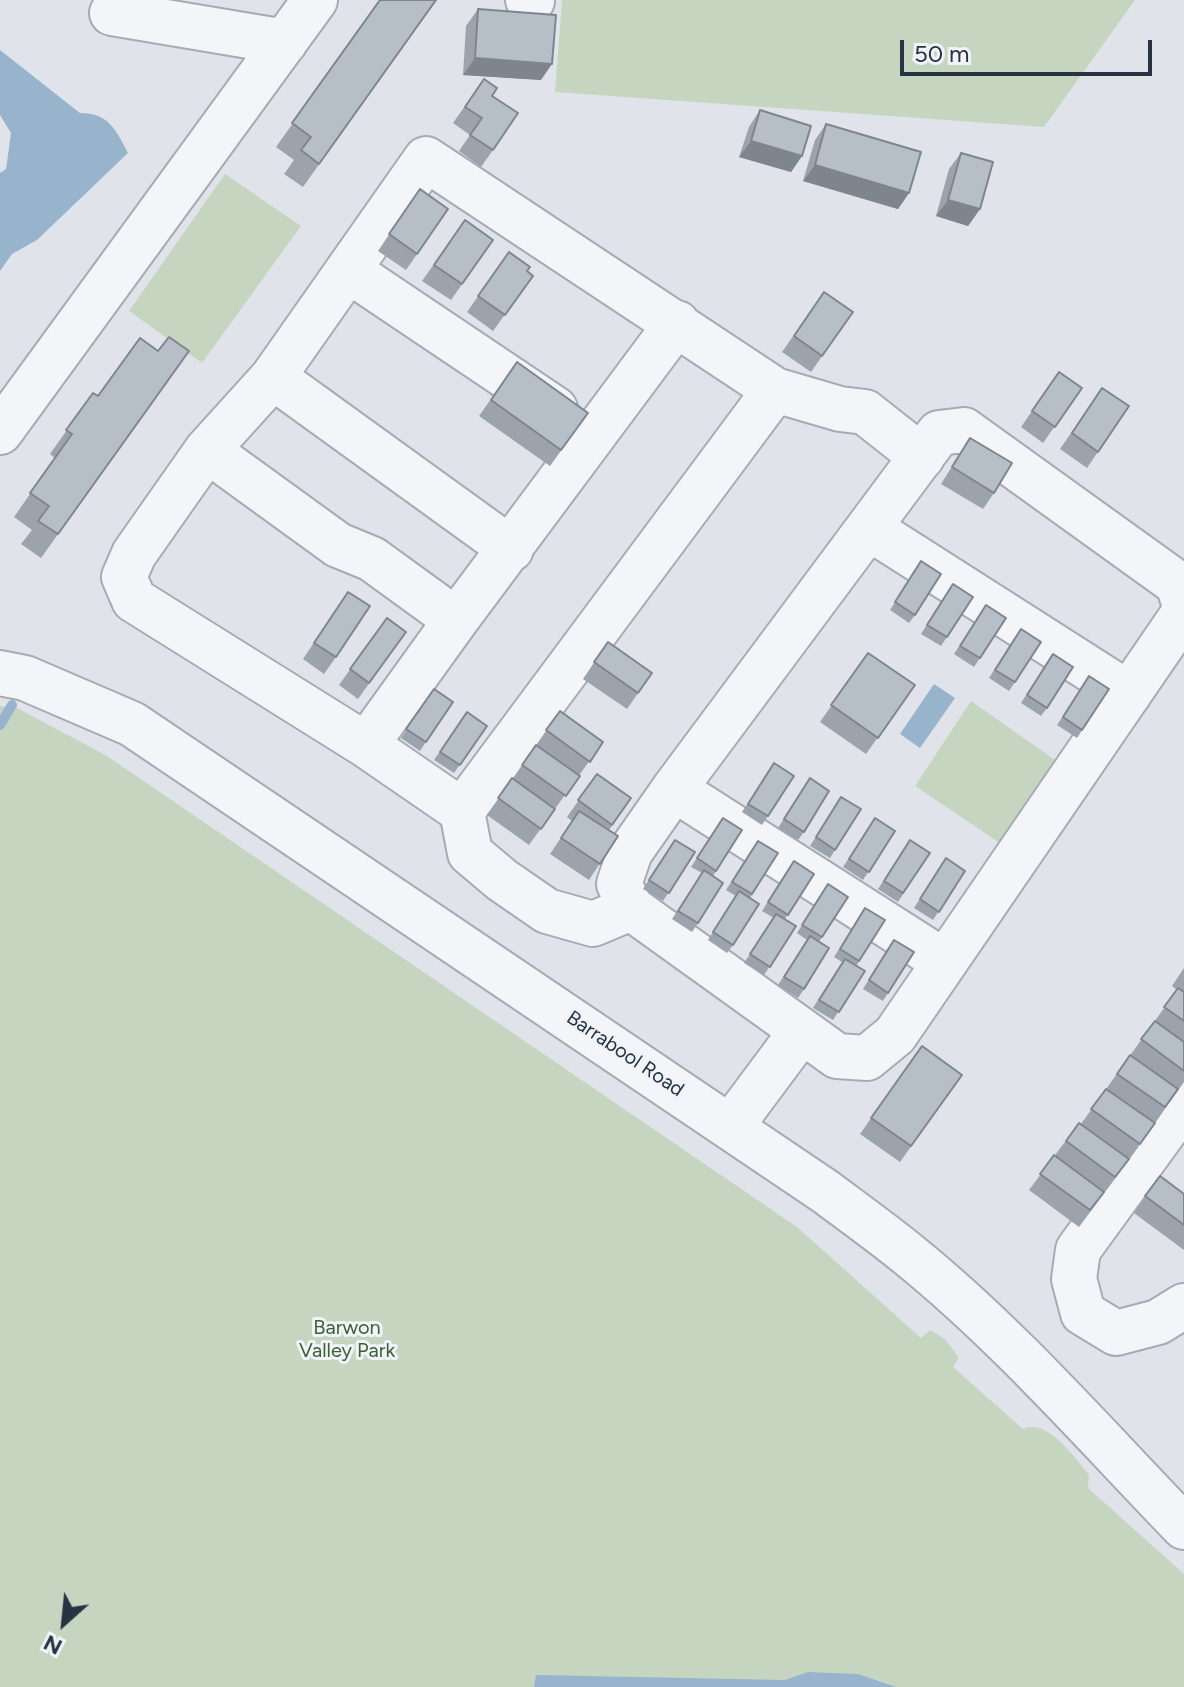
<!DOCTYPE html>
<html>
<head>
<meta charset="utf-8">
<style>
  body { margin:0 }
  #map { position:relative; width:1184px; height:1687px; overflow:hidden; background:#e0e4ea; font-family:Figtree,sans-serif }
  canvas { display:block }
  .north { position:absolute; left:24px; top:1583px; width:80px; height:80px; -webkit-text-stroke:6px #f0f3f7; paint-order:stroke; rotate:207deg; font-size:22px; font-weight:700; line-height:32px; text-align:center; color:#273243 }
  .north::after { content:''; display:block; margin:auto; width:28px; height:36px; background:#273243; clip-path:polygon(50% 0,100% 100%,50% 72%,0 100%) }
  .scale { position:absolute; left:900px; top:40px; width:252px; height:36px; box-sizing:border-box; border:4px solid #273243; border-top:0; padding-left:10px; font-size:24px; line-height:28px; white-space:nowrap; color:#273243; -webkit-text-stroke:6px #f0f3f7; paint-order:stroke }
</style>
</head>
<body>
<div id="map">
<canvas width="1184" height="1687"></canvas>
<div class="north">N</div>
<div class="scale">50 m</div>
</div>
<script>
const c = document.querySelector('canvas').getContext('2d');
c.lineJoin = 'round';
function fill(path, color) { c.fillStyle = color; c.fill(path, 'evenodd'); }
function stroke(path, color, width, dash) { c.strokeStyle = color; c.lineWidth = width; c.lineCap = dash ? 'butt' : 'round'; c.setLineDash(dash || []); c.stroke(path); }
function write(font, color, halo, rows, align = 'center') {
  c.font = font + ' Figtree,sans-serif'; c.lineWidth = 6; c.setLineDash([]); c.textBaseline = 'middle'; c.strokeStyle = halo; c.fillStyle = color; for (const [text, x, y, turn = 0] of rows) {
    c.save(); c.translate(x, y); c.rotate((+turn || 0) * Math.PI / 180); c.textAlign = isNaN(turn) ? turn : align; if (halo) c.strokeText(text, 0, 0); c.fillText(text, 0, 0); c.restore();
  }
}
fill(new Path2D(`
  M562,0H1135L1044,127L555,92Z
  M225,174L301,226L202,363L129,311Z
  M971,701L1065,767L1007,848L915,786Z
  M0,706L17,708L107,756L797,1227L921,1338L930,1330L945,1339L959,1358L953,1367L1023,1429C1046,1417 1076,1459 1089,1475L1088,1488L1184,1574V1687H0Z`), '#c6d5c0');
fill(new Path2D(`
  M0,50L80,113C109,113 116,130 128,153L37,240L12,254L0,271V173L6,169L11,133L0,115Z
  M934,684L955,698L920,748L900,734Z
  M808,1672L858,1674L896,1687H534L536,1675L785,1680Z`), '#98b4cd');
stroke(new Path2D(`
  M0,725L12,705`), '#98b4cd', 10);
const minor = new Path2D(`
  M528,0L532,1
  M112,13L285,42
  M348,270L555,409
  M273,377L511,549
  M0,432L315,0
  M207,450L338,545L372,559L456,620
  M869,528L1129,694
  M1184,603L1178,584L964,430L939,433L674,789L630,852L619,884L631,908L837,1056L867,1058L895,1035L1184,613
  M0,673L25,678L132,724L826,1192C854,1213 882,1233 909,1255C1009,1336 1095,1435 1184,1527
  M366,745L456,620L677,323
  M674,789L945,962
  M462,811L775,390
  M631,908L593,924L547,911L502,880L470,853L462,811L366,745L134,600L124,577L134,554L207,450L273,377L426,159L775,390L840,409L865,412L922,457
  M1184,1104L1078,1250L1074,1279L1083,1313L1116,1333L1158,1322L1184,1306
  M731,1126L801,1032`);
stroke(minor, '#a5abb5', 48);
stroke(minor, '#f3f5f8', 44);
fill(new Path2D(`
  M380,0H436L303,187L284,174L294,160L276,147Z
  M478,9L541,80L463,75L466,26Z
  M484,79L492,96L493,150L481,167L459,151L470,135L453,123Z
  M760,110L802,156L791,172L739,157L749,127Z
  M826,124L909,193L898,209L803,181L815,140Z
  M961,153L980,209L968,226L936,216L949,169Z
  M420,189L448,209L406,270L378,251Z
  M465,220L493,240L451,300L422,281Z
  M509,252L527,271L533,276L493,331L467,312Z
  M824,292L853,312L811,372L782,352Z
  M158,351H189L41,558L21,544L32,530L14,517L55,458L50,454L93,393L98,396Z
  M517,362L588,413L550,466L479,416Z
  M1059,372L1082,388L1043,443L1021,427Z
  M1102,388L1129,406L1087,468L1060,449Z
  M970,438L994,493L983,509L941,484Z
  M915,570V615L909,623L890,610Z
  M348,592L336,657L324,674L303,659Z
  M947,593L973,597L941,646L921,634Z
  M986,605L1006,618L974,667L954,654Z
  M387,618L406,632L358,699L339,685Z
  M1015,637V682L1009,691L989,678Z
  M608,642L652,673L627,709L583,679Z
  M868,653L915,685L866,754L820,722Z
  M1047,663V708L1041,716L1021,703Z
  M1083,685L1109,689L1077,738L1057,725Z
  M434,689L453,702L420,751L401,738Z
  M560,711L603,742L529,845L487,815Z
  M467,712L487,726L454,773L434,760Z
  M774,763L794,776L762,825L742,812Z
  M597,774L631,798L609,830L618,836L589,880L550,854L572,821L567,817Z
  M804,787V832L798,840L778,828Z
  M836,805L835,850L830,858L810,846Z
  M723,818L742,830L713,876L698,923L692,932L672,919L702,873L691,867Z
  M875,818L895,831L863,880L843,867Z
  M675,840L695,852L663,901L643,889Z
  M910,840L930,853L898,902L878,889Z
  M752,849L778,853L750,898L733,945L727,953L708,940L736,896L726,890Z
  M940,867L965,871L933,920L914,908Z
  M788,870L814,874L785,919L796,926L764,975L744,963L774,918L762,911Z
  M828,884L848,897L819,942L804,989L798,998L778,985L807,940L797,933Z
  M860,916L885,920L856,966L865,971L833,1020L813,1008L842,962L834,957Z
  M888,948V993L883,1001L863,989Z
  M1184,968V1082L1129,1160L1079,1227L1029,1190L1079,1123L1081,1124L1177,990L1172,986Z
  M922,1046L962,1075L900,1162L860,1134Z
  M1160,1176L1184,1194V1250L1134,1213Z`), '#9da3ac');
fill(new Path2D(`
  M475,58L552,64L541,80L463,75Z
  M751,141L802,156L791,172L739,157Z
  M815,165L909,193L898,209L803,181Z
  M948,200L980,209L968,226L936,216Z`), '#7f858c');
const building = new Path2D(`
  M380,0H436L319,164L301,150L311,137L292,123Z
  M478,9L556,15L552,64L475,58Z
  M484,79L497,88L492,96L518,113L493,150L470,135L482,118L465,107Z
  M760,110L811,126L802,156L751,141Z
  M826,124L921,152L909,193L815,165Z
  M961,153L993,162L980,209L948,200Z
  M420,189L448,209L417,254L389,234Z
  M465,220L493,240L462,284L434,265Z
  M509,252L530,267L527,271L533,276L505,315L478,296Z
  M824,292L853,312L822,356L794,336Z
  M169,337L189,351L58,534L38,521L49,506L30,493L72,434L66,430L93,393L98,396L140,338L158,351Z
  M517,362L588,413L561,450L491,400Z
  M1059,372L1082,388L1055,427L1032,411Z
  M1102,388L1129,406L1098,452L1072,433Z
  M970,438L1012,463L994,493L952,467Z
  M921,561L941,574L915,615L895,602Z
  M953,584L973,597L947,637L927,625Z
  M348,592L370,606L336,657L314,643Z
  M986,605L1006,618L980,658L960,646Z
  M387,618L406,632L369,683L350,669Z
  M1021,629L1041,642L1015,682L995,670Z
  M608,642L652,673L638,693L594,662Z
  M868,653L915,685L878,738L831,705Z
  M1053,654L1073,667L1047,708L1027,695Z
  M1089,676L1109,689L1082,730L1063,717Z
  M434,689L453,702L426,742L406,729Z
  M560,711L603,742L590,762L546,730Z
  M467,712L487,726L460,765L440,752Z
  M536,745L580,776L566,796L522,765Z
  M774,763L794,776L768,816L748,804Z
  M597,774L631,798L612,825L578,800Z
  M512,778L555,809L541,829L498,798Z
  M810,778L829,791L804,832L784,819Z
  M841,797L861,809L835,850L816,837Z
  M579,811L618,836L600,864L561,838Z
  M723,818L742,830L716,871L697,858Z
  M875,818L895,831L869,872L849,859Z
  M675,840L695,852L669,893L649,880Z
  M910,840L930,853L903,893L884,881Z
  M758,841L778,853L752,894L732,882Z
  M946,858L965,871L939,912L920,899Z
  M794,861L814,874L788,915L768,902Z
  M704,870L723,883L698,923L678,911Z
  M828,884L848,897L822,937L802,925Z
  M739,891L759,904L733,945L713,932Z
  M865,908L885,920L859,961L840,949Z
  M776,914L796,926L770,967L750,954Z
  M810,936L829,948L804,989L784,977Z
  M894,940L914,952L888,993L869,980Z
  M845,959L865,971L839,1012L819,1000Z
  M1178,988L1184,992V1021L1164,1007Z
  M1155,1021L1184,1042V1071L1141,1039Z
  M922,1046L962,1075L911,1146L871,1118Z
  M1130,1055L1178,1089L1165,1107L1117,1074Z
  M1106,1089L1155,1123L1140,1144L1091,1109Z
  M1079,1123L1129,1159L1115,1177L1066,1141Z
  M1054,1155L1104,1192L1090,1210L1040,1174Z
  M1160,1176L1184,1194V1225L1145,1196Z`);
fill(building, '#b6bec8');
stroke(building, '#7f858c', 2);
write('20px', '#273243', '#f0f3f7', [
  ["Barrabool Road",625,1054,34]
]);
write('20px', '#3d6033', '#f0f3f7', [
  ["Barwon",347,1328],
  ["Valley Park",347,1351]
]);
</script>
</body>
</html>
